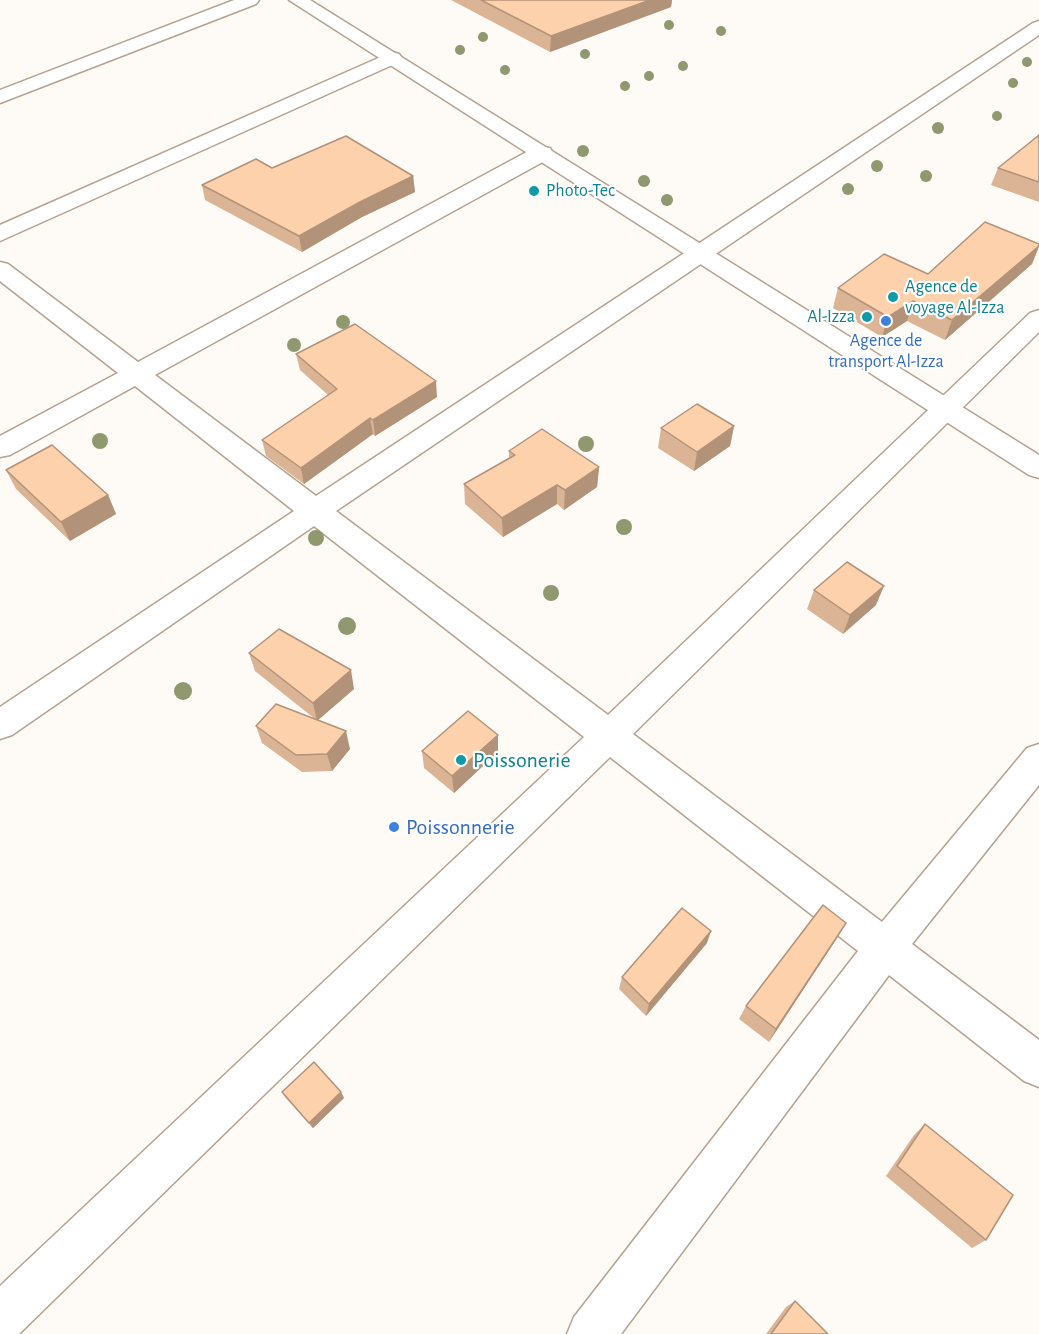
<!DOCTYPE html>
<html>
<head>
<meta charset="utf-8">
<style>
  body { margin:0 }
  canvas { display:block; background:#fefaf6 }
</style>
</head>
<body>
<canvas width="1039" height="1334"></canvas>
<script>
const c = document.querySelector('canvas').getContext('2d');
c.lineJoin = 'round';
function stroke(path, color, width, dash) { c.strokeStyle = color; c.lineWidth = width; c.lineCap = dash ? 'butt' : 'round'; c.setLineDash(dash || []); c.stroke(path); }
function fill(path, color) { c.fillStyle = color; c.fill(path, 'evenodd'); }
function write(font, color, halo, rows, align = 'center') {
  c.font = font + ' "Alegreya Sans",sans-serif'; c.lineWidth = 4.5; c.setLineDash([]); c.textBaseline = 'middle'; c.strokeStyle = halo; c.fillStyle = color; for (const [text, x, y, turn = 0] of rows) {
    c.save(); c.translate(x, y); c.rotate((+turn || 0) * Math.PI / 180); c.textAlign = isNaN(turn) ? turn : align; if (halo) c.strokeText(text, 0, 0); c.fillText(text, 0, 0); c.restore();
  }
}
const minor = new Path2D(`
  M234,0H259L256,4L0,103V90Z
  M1039,21V35L336,511L608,715L1030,313L1039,310V332L633,734L882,922L1027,748L1039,744V785L912,944L1039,1040V1087L1024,1081L889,975L621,1334H567L574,1317L858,951L610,757L19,1334H0V1286L584,737L314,526L12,735L0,739V707L294,511L135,386L10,455L0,457V436L118,373L0,281V262L8,264L138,362L534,148L542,147L550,148L553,153L550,158L155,375L316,496L1033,23Z
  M392,52L399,54L402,58L399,62L0,241V225Z`);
const major = new Path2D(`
  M289,0H310L1039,455V478L1029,475Z`);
stroke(minor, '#b6a190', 3);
stroke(major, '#b6a190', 3);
fill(minor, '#fff');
fill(major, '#fff');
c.fillStyle = '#8f986f';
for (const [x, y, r] of [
  [669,25,5],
  [721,31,5],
  [483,37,5],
  [460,50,5],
  [585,54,5],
  [1027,62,5],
  [683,66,5],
  [505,70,5],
  [649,76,5],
  [1013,83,5],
  [625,86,5],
  [997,116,5],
  [938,128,6],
  [583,151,6],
  [877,166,6],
  [926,176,6],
  [644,181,6],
  [848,189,6],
  [667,200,6],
  [343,322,7],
  [294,345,7],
  [100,441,8],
  [586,444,8],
  [624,527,8],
  [316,538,8],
  [551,593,8],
  [347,626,9],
  [183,691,9]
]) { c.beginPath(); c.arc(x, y, r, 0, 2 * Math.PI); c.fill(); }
fill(new Path2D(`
  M451,0H672L671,7L550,52Z
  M1039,135V202L991,185L998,168Z
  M272,168L413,176L415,192L362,217L302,252L205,200L202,185Z
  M1039,244V247L1032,264L945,340L907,321L882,337L833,308L838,288L928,274Z
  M296,354L437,397L375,436L373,434L304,484L266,456L262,440L328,395L300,370Z
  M734,426L730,446L694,471L658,448L661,428Z
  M509,451L599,467L597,487L564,510L557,504L503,537L465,504L464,484L509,458Z
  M6,470L108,495L116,514L70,541L16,489Z
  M814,590L876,605L843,634L807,609Z
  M249,653L354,689L318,720L350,749L332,771L302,772L262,743L256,726L315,719L255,671Z
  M422,751L498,752L454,793L424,768Z
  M837,938L769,1042L739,1019L746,1006Z
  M707,943L646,1016L619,989L622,977Z
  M282,1092H341L344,1098L313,1128L285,1097Z
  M925,1124L986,1240L972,1248L886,1176L914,1135Z
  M795,1301L828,1334H766L786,1307Z`), '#dab495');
fill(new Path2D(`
  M650,0H672L671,7L550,52L551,36Z
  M413,176L415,192L362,217L302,252L299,236L360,202Z
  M1039,246L1032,264L945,340L952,320Z
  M913,301L907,321L882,337L888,317Z
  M436,381L437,397L375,436L373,420Z
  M370,418L373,434L304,484L301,468Z
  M734,426L730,446L694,471L697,452Z
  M599,467L597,487L564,510L565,490Z
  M557,485V504L503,537L502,518Z
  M108,495L116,514L70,541L61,522Z
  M884,586L876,605L843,634L850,615Z
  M351,670L354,689L317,721L313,703Z
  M346,731L350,749L332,771L327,754Z
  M498,735V752L454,793L452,776Z
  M846,923L837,938L769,1042L776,1029Z
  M711,931L707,943L646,1016L649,1004Z
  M341,1092L344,1098L313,1128L309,1123Z`), '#b29279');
const building = new Path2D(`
  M481,0H650L551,36Z
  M1039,135V182L998,168L1028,144Z
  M346,136L413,176L360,202L299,236L202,185L256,159L272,168Z
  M985,222L1039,244V246L952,320L913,301L888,317L838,288L884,254L928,274Z
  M355,324L436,381L373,420L370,418L301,468L262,440L337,389L296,354Z
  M697,404L734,426L697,452L661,428Z
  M542,429L599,467L565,490L557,485L502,518L464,484L515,455L509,451Z
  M52,445L108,495L61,522L6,470Z
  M847,562L884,586L850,615L814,590Z
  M279,629L351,670L313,703L249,653Z
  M276,704L346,731L327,754L296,755L256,726Z
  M468,711L498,735L452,776L422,751Z
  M823,905L846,923L776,1029L746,1006Z
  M682,908L711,931L649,1004L622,977Z
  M314,1062L341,1092L309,1123L282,1092Z
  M925,1124L1013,1195L986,1240L897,1166Z
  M795,1301L828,1334H771Z`);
fill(building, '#fed1ad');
stroke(building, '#b29279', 1.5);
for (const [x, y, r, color] of [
  [534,191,6,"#0f9aa8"],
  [893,297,6,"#0f9aa8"],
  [867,317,6,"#0f9aa8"],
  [886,321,6,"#3f7fe0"],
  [461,760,6,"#0f9aa8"],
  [394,827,6,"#3f7fe0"]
]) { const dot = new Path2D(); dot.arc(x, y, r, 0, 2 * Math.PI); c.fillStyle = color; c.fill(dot); stroke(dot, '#fff', 2); }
write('18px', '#0d838f', '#fff', [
  ["Photo-Tec",546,191],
  ["Agence de",905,287],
  ["voyage Al-Izza",905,308],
  ["Al-Izza",855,317,"right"]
], 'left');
write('18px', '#366cbe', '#fff', [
  ["Agence de",886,341],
  ["transport Al-Izza",886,362]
]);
write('22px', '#0d838f', '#fff', [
  ["Poissonerie",473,760]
], 'left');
write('22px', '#366cbe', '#fff', [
  ["Poissonnerie",406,827]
], 'left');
</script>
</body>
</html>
